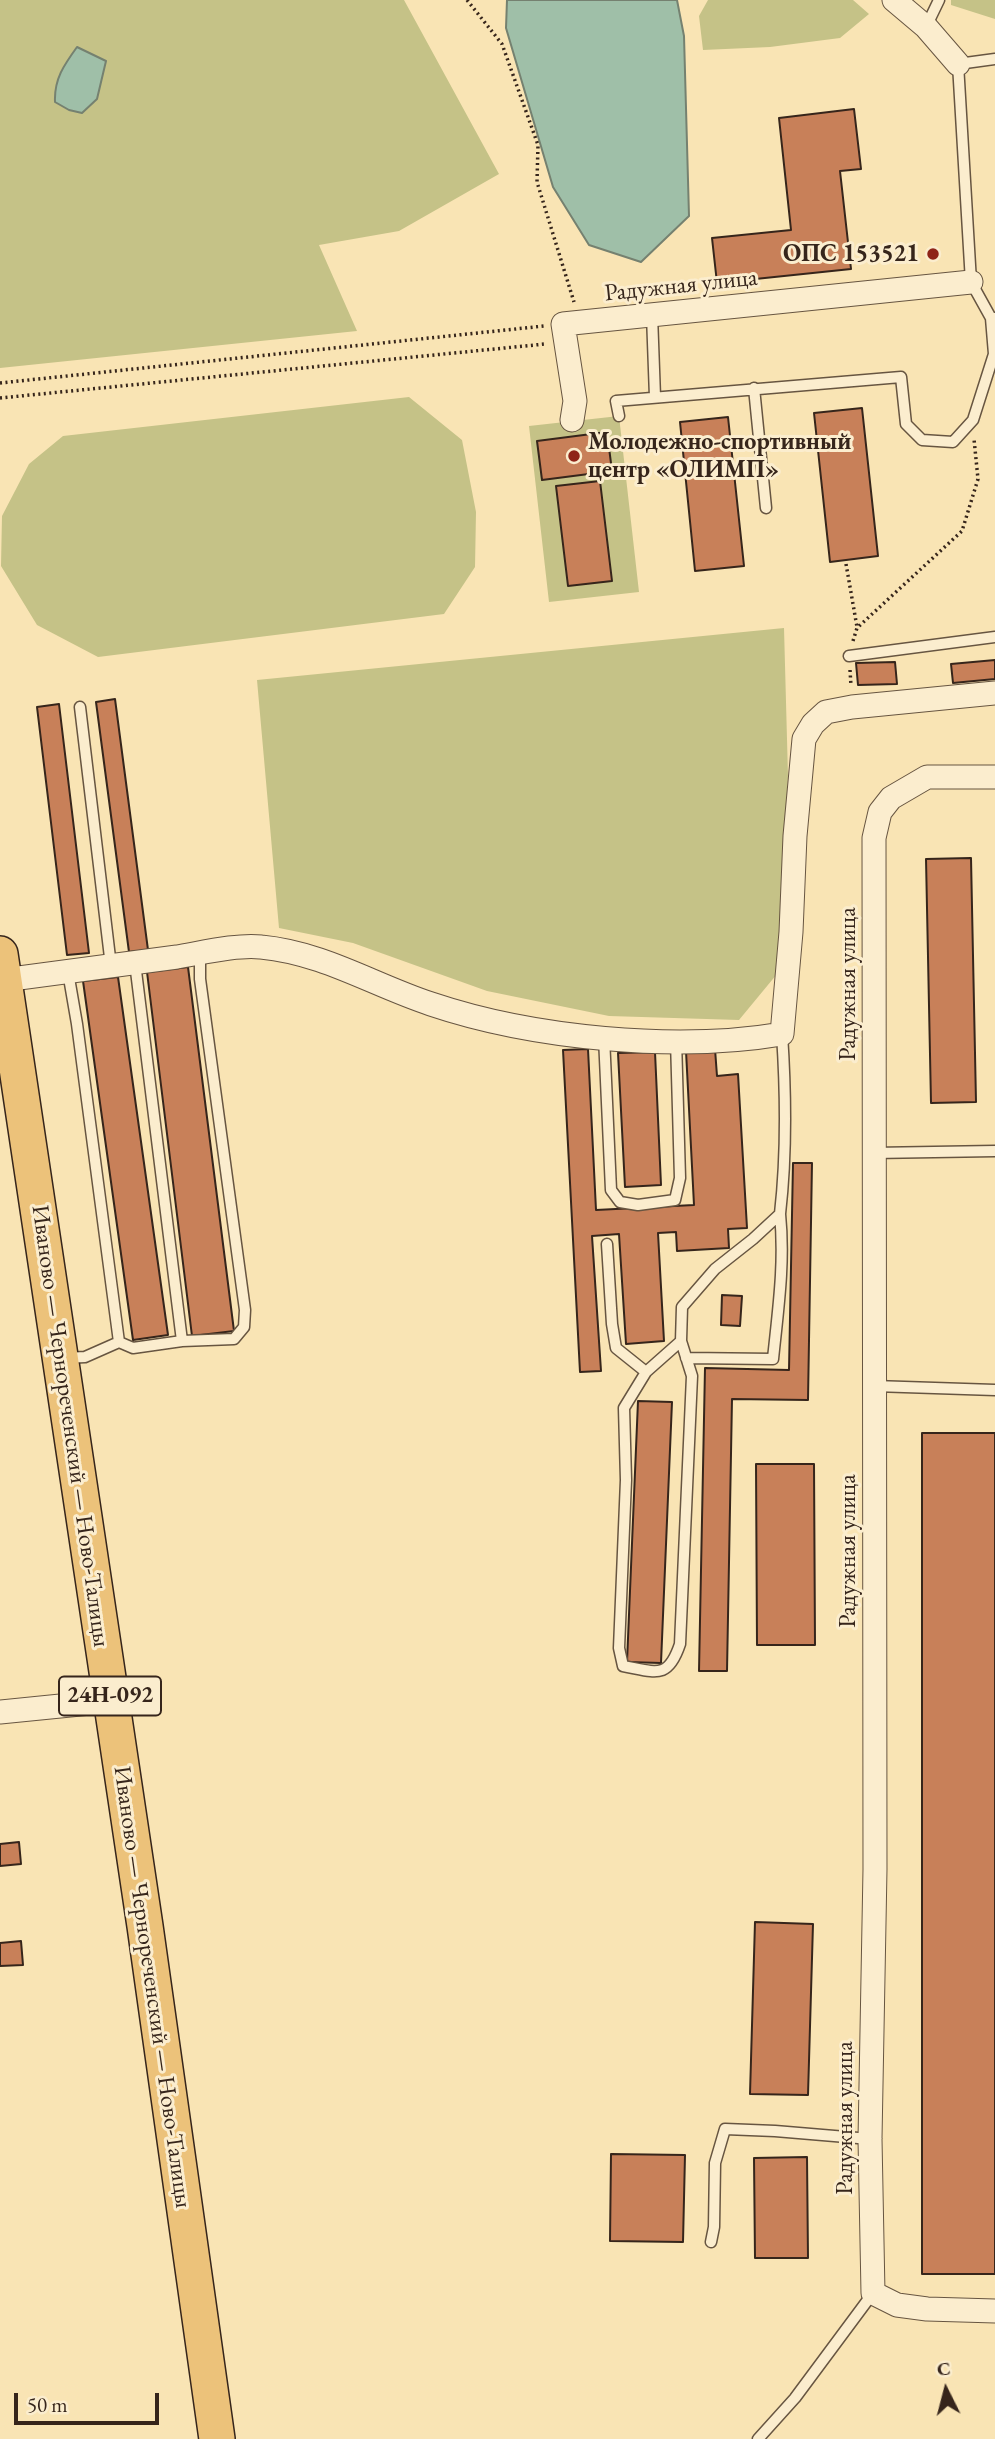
<!DOCTYPE html>
<html>
<head>
<meta charset="utf-8">
<style>
  body { margin:0 }
  #map { position:relative; width:995px; height:2439px; overflow:hidden; background:#f9e4b4; font-family:"EB Garamond",serif }
  canvas { display:block }
  .north { position:absolute; left:911px; top:2355px; width:70px; height:70px; -webkit-text-stroke:5px #fbedce; paint-order:stroke; rotate:354deg; font-size:19px; font-weight:700; line-height:28px; text-align:center; color:#36251b }
  .north::after { content:''; display:block; margin:auto; width:24px; height:32px; background:#36251b; clip-path:polygon(50% 0,100% 100%,50% 72%,0 100%) }
  .scale { position:absolute; left:14px; top:2393px; width:145px; height:32px; box-sizing:border-box; border:4px solid #36251b; border-top:0; padding-left:9px; font-size:21px; line-height:24px; white-space:nowrap; color:#36251b; -webkit-text-stroke:5px #fbedce; paint-order:stroke }
</style>
</head>
<body>
<div id="map">
<canvas width="995" height="2439"></canvas>
<div class="north">С</div>
<div class="scale">50 m</div>
</div>
<script>
const c = document.querySelector('canvas').getContext('2d');
c.lineJoin = 'round';
function fill(path, color) { c.fillStyle = color; c.fill(path, 'evenodd'); }
function stroke(path, color, width, dash) { c.strokeStyle = color; c.lineWidth = width; c.lineCap = dash ? 'butt' : 'round'; c.setLineDash(dash || []); c.stroke(path); }
function write(font, color, halo, rows, align = 'center') {
  c.font = font + ' "EB Garamond",serif'; c.lineWidth = 6; c.setLineDash([]); c.textBaseline = 'middle'; c.strokeStyle = halo; c.fillStyle = color; for (const [text, x, y, turn = 0] of rows) {
    c.save(); c.translate(x, y); c.rotate((+turn || 0) * Math.PI / 180); c.textAlign = isNaN(turn) ? turn : align; if (halo) c.strokeText(text, 0, 0); c.fillText(text, 0, 0); c.restore();
  }
}
fill(new Path2D(`
  M0,0H404L499,174L399,231L319,245L357,331L0,368Z
  M708,0H853L869,14L840,38L770,47L703,50L699,16Z
  M951,0H995V19L951,5Z
  M409,397L462,440L476,512L475,567L444,614L98,657L37,625L1,566L2,516L29,464L63,436Z
  M619,416L639,592L549,602L529,426Z
  M784,628L788,776L777,974L739,1020L609,1016L487,991L353,943L279,928L257,680Z`), '#c5c287');
const water = new Path2D(`
  M507,0H677L684,36L689,216L641,262L589,245L553,187L506,28Z
  M77,47L106,61L97,99L82,113L69,110L55,102C54,79 64,65 77,47Z`);
fill(water, '#9fbfa8');
stroke(water, '#758170', 2);
const building = new Path2D(`
  M854,109L861,169L840,171L851,269L717,283L712,238L791,230L779,118Z
  M862,408L878,556L830,562L814,413Z
  M728,417L744,566L695,571L680,422Z
  M607,432L612,471L542,480L537,441Z
  M600,481L612,581L568,586L556,486Z
  M995,660V679L953,683L951,664Z
  M895,662L897,684L858,685L856,663Z
  M115,699L148,950L129,952L96,702Z
  M59,704L89,953L67,955L37,707Z
  M971,858L976,1102L931,1103L926,859Z
  M188,967L234,1331L192,1336L147,972Z
  M118,977L168,1335L133,1340L83,981Z
  M588,1049L596,1210L694,1205L686,1051L715,1049L717,1076L738,1074L747,1228L728,1229L729,1248L677,1251L676,1232L658,1233L664,1341L626,1344L619,1234L592,1236L601,1371L580,1372L563,1050Z
  M655,1052L661,1185L625,1187L618,1053Z
  M793,1163H812L808,1400L732,1399L727,1671H699L705,1368L789,1370Z
  M722,1295L742,1296L740,1326L721,1325Z
  M638,1401L672,1402L661,1663L627,1662Z
  M922,1433H995V2274H922Z
  M756,1464H814L815,1645H757Z
  M19,1842L21,1864L0,1866V1844Z
  M755,1922L813,1924L808,2095L750,2094Z
  M21,1941L23,1965L0,1966V1943Z
  M611,2154L685,2155L683,2242L610,2241Z
  M807,2157L808,2258H755L754,2158Z`);
fill(building, '#c88059');
stroke(building, '#36251b', 2);
const lane = new Path2D(`
  M926,27L939,0
  M995,59L958,64L971,282L991,318H995
  M652,315L655,397
  M754,388L766,508
  M619,416L616,401L901,377L906,424L922,440L953,442L973,420L994,354L991,318
  M849,656L995,637
  M80,707L111,966
  M604,1037L611,1190L620,1202L638,1205L675,1200L680,1178L676,1040
  M873,1153L995,1151
  M607,1244L612,1324L616,1348L646,1372L681,1341L682,1307L715,1269L753,1239L780,1214C787,1153 786,1094 782,1034
  M182,1341L234,1339L244,1327L245,1310L200,979V954
  M119,1342L133,1348L182,1341L135,963
  M65,1358L85,1357L119,1342L77,1024L68,972
  M686,1358L773,1359C778,1310 785,1263 780,1214
  M646,1372L624,1408L626,1480L619,1648L623,1666C656,1672 668,1680 680,1644L692,1376L681,1341
  M874,1386L995,1390
  M711,2242L714,2227L715,2163L725,2129L775,2131L870,2139
  M758,2439L795,2398L873,2293`);
const street = new Path2D(`
  M894,0L926,27L958,64
  M572,420L575,401L563,324L971,282
  M995,777H927L891,798L880,812L874,838L875,1869L870,2139L873,2293L897,2305L927,2309L995,2311
  M4,980C62,972 120,965 177,957C201,953 239,944 261,947C324,953 373,985 431,1004C532,1038 676,1052 782,1034L791,932L795,836L804,739L813,724L826,712L852,707L995,693
  M0,1712L110,1701`);
const primary = new Path2D(`
  M0,954L145,1926L217,2439`);
stroke(lane, '#675541', 13);
stroke(street, '#675541', 25);
stroke(primary, '#36251b', 38);
stroke(new Path2D(`
  M467,0L502,44L538,145L537,182L574,302
  M0,383L544,326
  M0,398L545,344
  M846,564L857,627
  M853,641L857,628L962,531L978,479L974,439
  M850,670L851,686`), '#36251b', 3.5, [2, 3.5]);
stroke(lane, '#fbedce', 10);
stroke(street, '#fbedce', 23);
stroke(primary, '#ecc27a', 35);
for (const [x, y, r, color] of [
  [933,254,7,"#8f2418"],
  [574,456,7,"#8f2418"]
]) { const dot = new Path2D(); dot.arc(x, y, r, 0, 2 * Math.PI); c.fillStyle = color; c.fill(dot); stroke(dot, '#fbedce', 2.5); }
for (const [x, y, w] of [
  [110,1696,102]
]) { const box = new Path2D(); box.roundRect(x - w / 2, y - 19.5, w, 39, 5); c.fillStyle = '#fbedce'; c.fill(box); stroke(box, '#36251b', 2); }
write('bold 23px', '#36251b', null, [
  ["24Н-092",110,1696]
]);
write('bold 24px', '#36251b', '#fbedce', [
  ["ОПС 153521",919,254],
  ["Молодежно-спортивный",588,442,"left"],
  ["центр «ОЛИМП»",588,470,"left"]
], 'right');
write('24px', '#36251b', '#fbedce', [
  ["Радужная улица",681,286,-6],
  ["Радужная улица",848,984,-90],
  ["Иваново — Чернореченский — Ново-Талицы",70,1426,82],
  ["Радужная улица",848,1551,-90],
  ["Иваново — Чернореченский — Ново-Талицы",152,1987,82],
  ["Радужная улица",845,2118,-90]
]);
</script>
</body>
</html>
